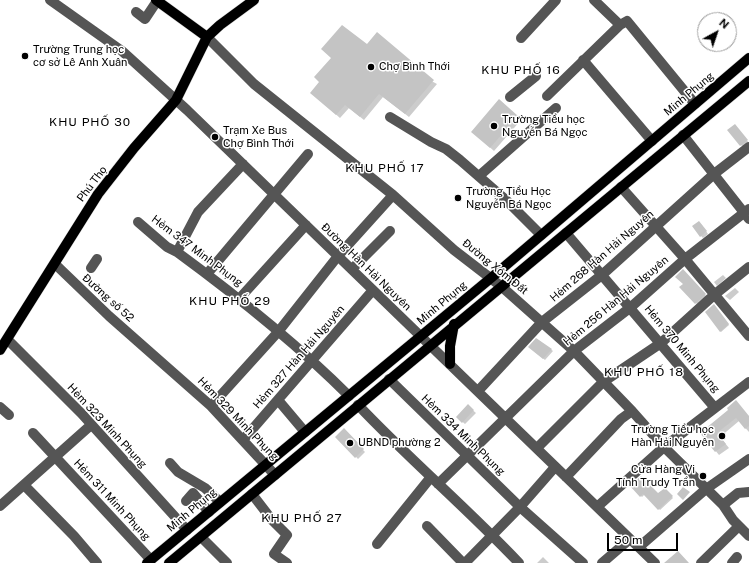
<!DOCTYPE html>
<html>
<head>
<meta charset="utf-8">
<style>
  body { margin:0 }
  #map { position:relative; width:749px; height:563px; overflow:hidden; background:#fff; font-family:"Public Sans",sans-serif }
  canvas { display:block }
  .north { position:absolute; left:697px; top:12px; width:40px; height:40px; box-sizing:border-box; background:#fff; border:1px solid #999; border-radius:50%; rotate:40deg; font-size:11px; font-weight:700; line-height:16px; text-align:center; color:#000 }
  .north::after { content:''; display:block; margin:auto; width:14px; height:18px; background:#000; clip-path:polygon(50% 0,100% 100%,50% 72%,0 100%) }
  .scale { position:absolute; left:607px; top:533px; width:71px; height:18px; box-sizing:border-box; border:2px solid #000; border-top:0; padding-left:5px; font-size:12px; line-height:14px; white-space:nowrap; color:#000; -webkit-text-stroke:3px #fff; paint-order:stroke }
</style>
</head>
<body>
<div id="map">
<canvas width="749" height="563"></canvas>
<div class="north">N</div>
<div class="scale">50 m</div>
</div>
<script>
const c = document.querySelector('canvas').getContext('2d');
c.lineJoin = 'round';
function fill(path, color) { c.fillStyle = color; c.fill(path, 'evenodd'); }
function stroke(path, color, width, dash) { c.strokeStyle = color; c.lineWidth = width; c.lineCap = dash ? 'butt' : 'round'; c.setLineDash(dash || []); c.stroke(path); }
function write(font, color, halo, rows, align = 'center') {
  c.font = font + ' "Public Sans",sans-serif'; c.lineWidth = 3; c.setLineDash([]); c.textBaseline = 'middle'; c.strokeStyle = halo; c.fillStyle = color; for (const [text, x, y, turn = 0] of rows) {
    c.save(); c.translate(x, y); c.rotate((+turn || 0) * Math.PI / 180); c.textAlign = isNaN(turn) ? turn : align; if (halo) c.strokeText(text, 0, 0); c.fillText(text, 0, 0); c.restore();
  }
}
fill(new Path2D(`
  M367,46L437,84L409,117L383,97L364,120L349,108L340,118L315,96Z
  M517,117L521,120L494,151L476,135Z
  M737,128L749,143L743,147L741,145Z
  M701,224L708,234L703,238L701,236Z
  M683,271L706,296L697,304L681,287L684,284Z
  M723,275L726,278L717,286L714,282Z
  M735,288L739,292L730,300L725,296Z
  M714,305L729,325L721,332L713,322Z
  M537,339L553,351L545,360L529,347Z
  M468,406L476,413L465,424L457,417Z
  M729,411L749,416V432L739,421L720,437L729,448L719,455L701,433Z
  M344,430L365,452L358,459L337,437Z
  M631,486L658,495L665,489L673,498L660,510L645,494L642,497Z
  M543,557L549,563H537Z`), '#0003');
fill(new Path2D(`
  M342,25L367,44L377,32L434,80L405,114L379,94L360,117L345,105L336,115L310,93L319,82L314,77L331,58L321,49Z
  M499,99L518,116L490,148L471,132Z
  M735,124L748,140L740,146L727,130Z
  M699,221L707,231L700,237L692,226Z
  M683,269L706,294L695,304L679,287L683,284L675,277Z
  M714,304L729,324L720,332L705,312Z
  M536,338L552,349L543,359L528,347Z
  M736,400L749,416V426L745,429L736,418L717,433L726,444L715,452L700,433L728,410L727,408Z
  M468,404L474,410L462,423L456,417Z
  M344,428L364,449L355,458L335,437Z
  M641,476L658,493L665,488L673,496L658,510L643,494L640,497L630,486Z
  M683,487L690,492L683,500L677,494Z
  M678,551L689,563H664Z`), '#c4c4c4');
const major = new Path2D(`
  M156,0L207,37
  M0,350L98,194L134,148L176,100L207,37L220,25L254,0
  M450,364V346L454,324
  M147,563L491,278L749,58
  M169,563L749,81`);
stroke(major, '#dbdbdb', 11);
stroke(new Path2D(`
  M50,0L122,51L187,110L655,563
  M594,0L620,25
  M136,12L145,19L157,1
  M207,37L254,84L393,195L454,250L502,287L574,351L632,411L664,447L723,505L733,520L749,536
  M521,38L556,0
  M583,60L652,141
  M547,96L620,25L627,21L695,104
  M510,97L536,76
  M390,117L431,142L446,149L460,160L506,200L541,235
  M683,135L749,219
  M479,176L556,108
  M621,187L685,259L749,336
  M138,222L167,247L177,252C237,296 296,343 349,396
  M566,233L715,408
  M177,252L198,212L243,164
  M55,264L109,316L211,406L275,475
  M91,268L97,259
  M352,269L390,231
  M207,274L308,154
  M239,299L306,225
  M8,340L81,413L187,530
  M389,379L520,507L583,563
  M478,391L542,322L603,274L714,174L749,147
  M278,400L305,432
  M358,405C410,460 467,508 519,563
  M211,406L278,332L338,256L393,195
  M0,407L9,415
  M33,433L151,560
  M243,440L373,290
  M537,448L603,382L661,343L714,295L749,267
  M170,463L178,472L205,488L220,502
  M566,477L621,419L632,411
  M438,484L574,351L631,307L685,259L749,209
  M24,485L74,536L97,563
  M252,494L272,520L287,535L274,554L287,563
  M186,501L193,493L209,512
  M723,505L738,493L749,492
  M0,506L91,425
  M597,507L664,447L749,382
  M427,526L463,563
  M201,537L227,563
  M377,544L431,477
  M639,547L706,489L749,459
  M465,563L520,507L555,467
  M602,563L630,539
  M701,563L739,526
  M732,563L737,557`), '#555', 10);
stroke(major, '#000', 10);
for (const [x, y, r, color] of [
  [25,56,4,"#000"],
  [371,67,4,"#000"],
  [494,126,4,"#000"],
  [215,137,4,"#000"],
  [458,198,4,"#000"],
  [722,436,4,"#000"],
  [350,443,4,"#000"],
  [703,476,4,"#000"]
]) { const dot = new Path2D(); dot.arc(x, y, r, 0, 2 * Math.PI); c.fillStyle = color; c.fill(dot); stroke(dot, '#fff', 1.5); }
write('11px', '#000', '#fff', [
  ["Trường Trung học",33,50],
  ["cơ sở Lê Anh Xuân",33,63],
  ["Chợ Bình Thới",379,67],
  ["Trường Tiểu học",502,120],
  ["Nguyễn Bá Ngọc",502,133],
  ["Trạm Xe Bus",223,131],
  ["Chợ Bình Thới",223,144],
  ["Trường Tiểu Học",466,192],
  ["Nguyễn Bá Ngọc",466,205],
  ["Trường Tiểu học",714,430,"right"],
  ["Hàn Hải Nguyên",714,443,"right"],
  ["UBND phường 2",358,443],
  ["Cửa Hàng Vi",695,470,"right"],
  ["Tính Trudy Trần",695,483,"right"]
], 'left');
write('11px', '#000', '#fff', [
  ["Minh Phụng",689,94,-40],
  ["Phú Thọ",92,184,-53],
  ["Hẻm 347 Minh Phụng",197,251,37],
  ["Hẻm 268 Hàn Hải Nguyên",602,256,-41],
  ["Đường Hàn Hải Nguyên",366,267,44],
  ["Đường Xóm Đất",495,267,39],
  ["Đường số 52",108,298,42],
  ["Hẻm 256 Hàn Hải Nguyên",616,301,-40],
  ["Minh Phụng",442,303,-40],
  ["Hẻm 370 Minh Phụng",682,349,50],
  ["Hẻm 327 Hàn Hải Nguyên",299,357,-49],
  ["Hẻm 329 Minh Phụng",238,419,46],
  ["Hẻm 323 Minh Phụng",107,426,47],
  ["Hẻm 334 Minh Phụng",463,435,44],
  ["Hẻm 311 Minh Phụng",112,500,47],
  ["Minh Phụng",192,510,-40]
]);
c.letterSpacing = '1px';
write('12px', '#000', '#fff', [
  ["KHU PHỐ 16",521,70],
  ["KHU PHỐ 30",90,122],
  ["KHU PHỐ 17",385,168],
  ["KHU PHỐ 29",230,301],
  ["KHU PHỐ 18",644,372],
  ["KHU PHỐ 27",302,518]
]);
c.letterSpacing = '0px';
</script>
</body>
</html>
